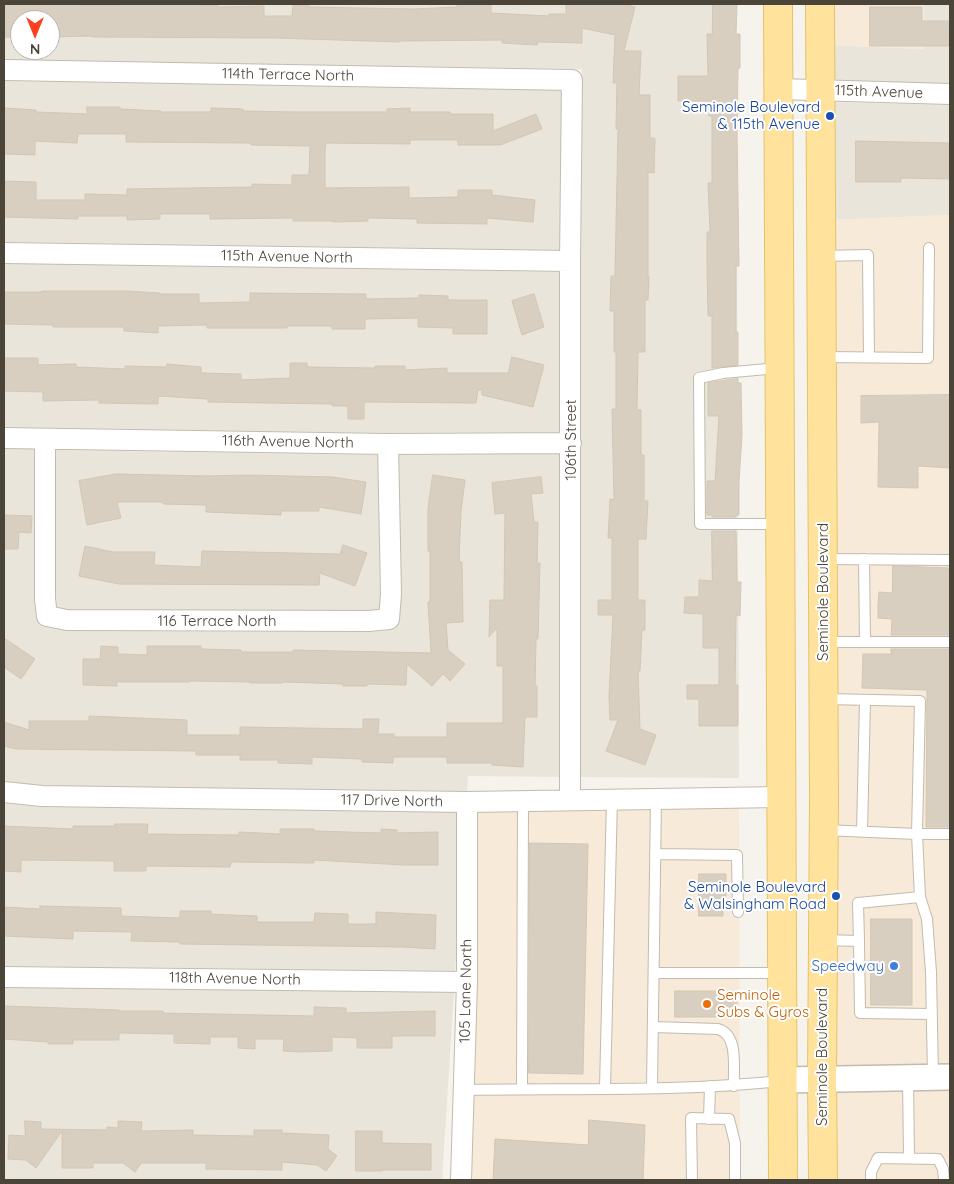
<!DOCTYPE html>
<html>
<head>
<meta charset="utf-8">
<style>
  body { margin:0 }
  #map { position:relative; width:954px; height:1184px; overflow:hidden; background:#f6f3ec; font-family:Quicksand,sans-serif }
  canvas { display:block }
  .frame { position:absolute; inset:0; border:5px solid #4b4439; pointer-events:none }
  .north { position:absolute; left:10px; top:10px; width:50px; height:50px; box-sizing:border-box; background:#fff; border:1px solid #b7b4b0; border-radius:50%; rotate:180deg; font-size:14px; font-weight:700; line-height:20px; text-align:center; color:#4b4439 }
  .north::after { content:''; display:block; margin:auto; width:18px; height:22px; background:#fc3f1d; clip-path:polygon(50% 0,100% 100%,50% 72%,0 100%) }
</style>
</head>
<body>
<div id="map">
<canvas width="954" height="1184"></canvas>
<div class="frame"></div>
<div class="north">N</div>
</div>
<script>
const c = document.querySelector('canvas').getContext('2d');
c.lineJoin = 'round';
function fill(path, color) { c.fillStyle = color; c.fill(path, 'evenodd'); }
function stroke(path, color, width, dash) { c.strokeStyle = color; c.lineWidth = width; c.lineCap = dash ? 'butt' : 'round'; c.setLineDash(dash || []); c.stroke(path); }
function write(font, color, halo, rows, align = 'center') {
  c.font = font + ' Quicksand,sans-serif'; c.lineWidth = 4; c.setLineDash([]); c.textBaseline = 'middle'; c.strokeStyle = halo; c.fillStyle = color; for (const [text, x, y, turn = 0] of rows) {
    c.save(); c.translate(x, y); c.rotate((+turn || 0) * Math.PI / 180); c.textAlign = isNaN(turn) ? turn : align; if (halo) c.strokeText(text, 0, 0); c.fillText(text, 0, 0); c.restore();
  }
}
fill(new Path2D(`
  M4,4H736L739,778L580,777L579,261L582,69L4,60ZM20,20H50V50H20Z
  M924,4H950V84L830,80L829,45L924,49Z
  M4,81L563,90L561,250L4,242Z
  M830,102L950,105V215L831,220Z
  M4,263L561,272L562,432L388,433L4,427Z
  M4,448L36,449L45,626L67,631L369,632L390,630L398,620V455L562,453L561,777L468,776L467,791L42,786L4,781Z
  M55,450L379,455L380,610H68L55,606Z
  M4,803L42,807L458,812V935L455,971L4,966Z
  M4,987L454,992L442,1180H4Z`), '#eae5da');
fill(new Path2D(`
  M829,4H924V49L829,45Z
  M950,215V1067L831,1069V220Z
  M739,808L740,1180H471L477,812Z
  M950,1088V1180H832L831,1090Z`), '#f7ead8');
const building = new Path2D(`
  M4,4H82V5L171,4L218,5V7L264,6V16H292L293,5H309V7L413,9L457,7V4H491V13L549,16V14H566V4H623L635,7L624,51H641L639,95H650V138H655L654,173L648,172V277H649L648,300H645V352H638L637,410H641V455H644V501H648L646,539H638V600H645V630H642L640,671H638L640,729L656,735L645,765L606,751L618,720H610L609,696L613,615H598V600H612V538H608L610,499L614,500L612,409H616V352H614V311H610L611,276H615L618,129H616L617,83H613L615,35L582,28V43L538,42L537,45L502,43V40L399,41V42L276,38L92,37V36L50,37V20H20V37H4Z
  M713,4H737L736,34H740V68H738L737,133L739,266H736V332H738V365L712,368V316H708L707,266V232H710L708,183H712V116H709V101H678V76H708L707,34H712Z
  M870,7H922V21H950V46H870Z
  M87,107H120V109L161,111V112H211V108L243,109V111L293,112H387V109L410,108V112H450V114H493V131L536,114L542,129L500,145H458V140H410V144L326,143L325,152V188L409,187V198L458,197V190H492V195L535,200L533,222L487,218V224L417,223V219L368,218V221L333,222V221H293V218L210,219V214H160V219L127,220V216H78V219L4,217V181L36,182V200H85V194L127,195V189L252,187V184L292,185V175H309L310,146L251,145V143L126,142V134H78L77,143L35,141V155L4,154V108L36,110V112L87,114Z
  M856,141L950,143V179L901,178V182H856Z
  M42,291H126L160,293V294H199V303L250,302V293L366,294V299L419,298V295L448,296V300H487V334H453V328L418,327V318L365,319V329H332V326H287V328H207V325L158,326V333L124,331V327H53V325L4,324V292H42Z
  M534,294L544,327L522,335L512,301Z
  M512,357L544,365L533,407L482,395V390H478L476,403L364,402V419H348V406H332V404L208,402V399L158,396V404L99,403V400L43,401V392L4,391V358H38V365L76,364V367L125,369V366L167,367V364L201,367V373L241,374V380L290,378V363H307V367L375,368V366H405V370L447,368V373H508Z
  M738,379V383H741L742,435L739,482V515H736V517H712V515H707V481H715L719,416H708V383Z
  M950,395V468L918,466V488L878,487L879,422L861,423V396Z
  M116,474L206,476L248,475L332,477L366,482L361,514L319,507V511H281V515L206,512V505L163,504V502H117L121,518L87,525L79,481Z
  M433,475L465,480L461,511L459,562H462L463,622L446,623L448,650L465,664L450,681L443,674L432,686L407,664L406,685L367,684V686H343V684L283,682V683H250V682L190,681V682H117V686L83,685V659H100L101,646L118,647V654L147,655V646H201V649L241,650V652H293V650L431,653L428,602H430V551H428V509Z
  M541,477L543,493L531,494L534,522H538L537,563H540L538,639H536L535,686H537V717H525L523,767L492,765V763H447V757H393V763L362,762V759L312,757V764L278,763V760H240V755H196V751L16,749L4,746V722L29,730V721H89V716L187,720V735H240V727L363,729V719H379L378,734H394V737H447V723H503V666H497V628L489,637L490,600H504L505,513L495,514L492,483Z
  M4,515L32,516L31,533L19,532L18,549H4Z
  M712,531H736L737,582H741L740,616L736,615L735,685H738V726H699V699H687V685H719V648H703V614L684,613L685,597H699V580L712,581Z
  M343,545L367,553L355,586L320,573L319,585L119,584L79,576L85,546L113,552H155L154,565L201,567L202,551L340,554Z
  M893,566L950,568V635H891L892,619L878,618V605L879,592L892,593Z
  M4,638L35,659L21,679L4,667Z
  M891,649H950V827H926L927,690L862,688L863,654H891Z
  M115,824H148L147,834L239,835V832L280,834V829H314V831L381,833V829L397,830V833L438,832V865H404L314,860V863L231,862L230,867L146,866V871H114V861L21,860V872L4,871V826L73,829V826H115Z
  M530,843L588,844L583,1074L529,1073Z
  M699,874H726V896H723V916H699Z
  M40,906L121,908V916L180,918V911H211V914L257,916V922H314L315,913L348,914V924H376V912L436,915L435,949L402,947L180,944V942L131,941L132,932L73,931V939L4,936V907L40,909Z
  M871,919H912V1005H871Z
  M675,991H737V1017H675Z
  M4,1006L119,1010V1011H163V1013L314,1016V1007L346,1008V1013L435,1011V1036H392V1048H357V1038L332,1037V1051L300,1052L283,1051L284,1039H255V1049L238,1048V1037H210V1044L174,1043V1034L119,1033V1040H73V1044H48V1042L4,1039Z
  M589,1120L645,1125L643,1180H493L495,1139L588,1145Z
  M25,1121L41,1122V1129L107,1130V1127L118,1128V1121L142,1122L141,1131L193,1130V1135L254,1136V1130H282V1133L329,1135L328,1149L337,1156L326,1171L317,1165L282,1162V1170L206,1169V1163H141L135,1172L123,1163H93V1168H62V1131L36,1168L26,1160L8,1159L9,1135L25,1136Z
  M356,1131H382V1143L431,1144V1170H382V1171H356Z`);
fill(building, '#d8cfc1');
stroke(building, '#d3c7b4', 1);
const service = new Path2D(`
  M821,256L868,255L869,357
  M823,357L928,358L929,248
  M778,368L723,373L699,378L700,524H778
  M824,559L950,560
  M864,559L865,642
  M824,642H950
  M824,830L917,834L920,701L825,699
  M862,832L865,700
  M655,854L737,855L738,912
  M824,940L859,941L860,1013L931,1014
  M859,941L858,903L920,897
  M654,973H781
  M653,1027L718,1029C739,1035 733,1068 734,1086
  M933,1077L931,972L927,919L920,897L917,834H950
  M908,1078L909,1158
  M652,1087L656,799
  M605,1088L612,799
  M522,1089L523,801
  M463,1090C569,1088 676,1092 781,1081
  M709,1119L710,1086
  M692,1180L691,1118L729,1119L735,1143V1180
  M871,1180V1172L878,1158L938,1159L943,1169L944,1180`);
const minor = new Path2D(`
  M4,70L572,80L570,261V800
  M778,89L950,94
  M4,253L570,261
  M4,438L388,444L571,443
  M45,439V599L47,616L67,620L369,621L389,619L391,594L388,444
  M4,792L42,796L467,802L781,797
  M4,977L467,982
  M461,1180L467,982V802`);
const tertiary = new Path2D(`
  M782,1080L950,1077`);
const primary = new Path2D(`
  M778,4L783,1180
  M820,4L824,797L822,1079L823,1180`);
stroke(service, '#c2bbae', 12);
stroke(minor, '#c2bbae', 22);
stroke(tertiary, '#c2bbae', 28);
stroke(primary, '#e6c16a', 30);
stroke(service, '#fff', 10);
stroke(minor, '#fff', 20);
stroke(tertiary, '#fff', 25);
stroke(primary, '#ffe39c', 28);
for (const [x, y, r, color] of [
  [830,116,5,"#1a4fb4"],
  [836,896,5,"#1a4fb4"],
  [894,966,5,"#3f7fe0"],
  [707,1004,5,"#e8710a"]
]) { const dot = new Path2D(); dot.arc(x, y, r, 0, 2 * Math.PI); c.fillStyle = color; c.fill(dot); stroke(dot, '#fff', 2); }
write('15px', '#4b4439', '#fff', [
  ["114th Terrace North",288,75,1],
  ["115th Avenue",879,92,2],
  ["115th Avenue North",287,257,1],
  ["106th Street",571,440,-90],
  ["116th Avenue North",288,442,1],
  ["Seminole Boulevard",823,592,-90],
  ["116 Terrace North",217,621],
  ["117 Drive North",392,801,1],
  ["118th Avenue North",235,979,1],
  ["105 Lane North",466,991,-89],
  ["Seminole Boulevard",822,1057,-90]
]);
write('15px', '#164399', '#fff', [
  ["Seminole Boulevard",820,107],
  ["& 115th Avenue",820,124],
  ["Seminole Boulevard",826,887],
  ["& Walsingham Road",826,904]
], 'right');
write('15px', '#366cbe', '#fff', [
  ["Speedway",884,966]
], 'right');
write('15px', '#c56008', '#fff', [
  ["Seminole",717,995],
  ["Subs & Gyros",717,1012]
], 'left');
</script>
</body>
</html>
